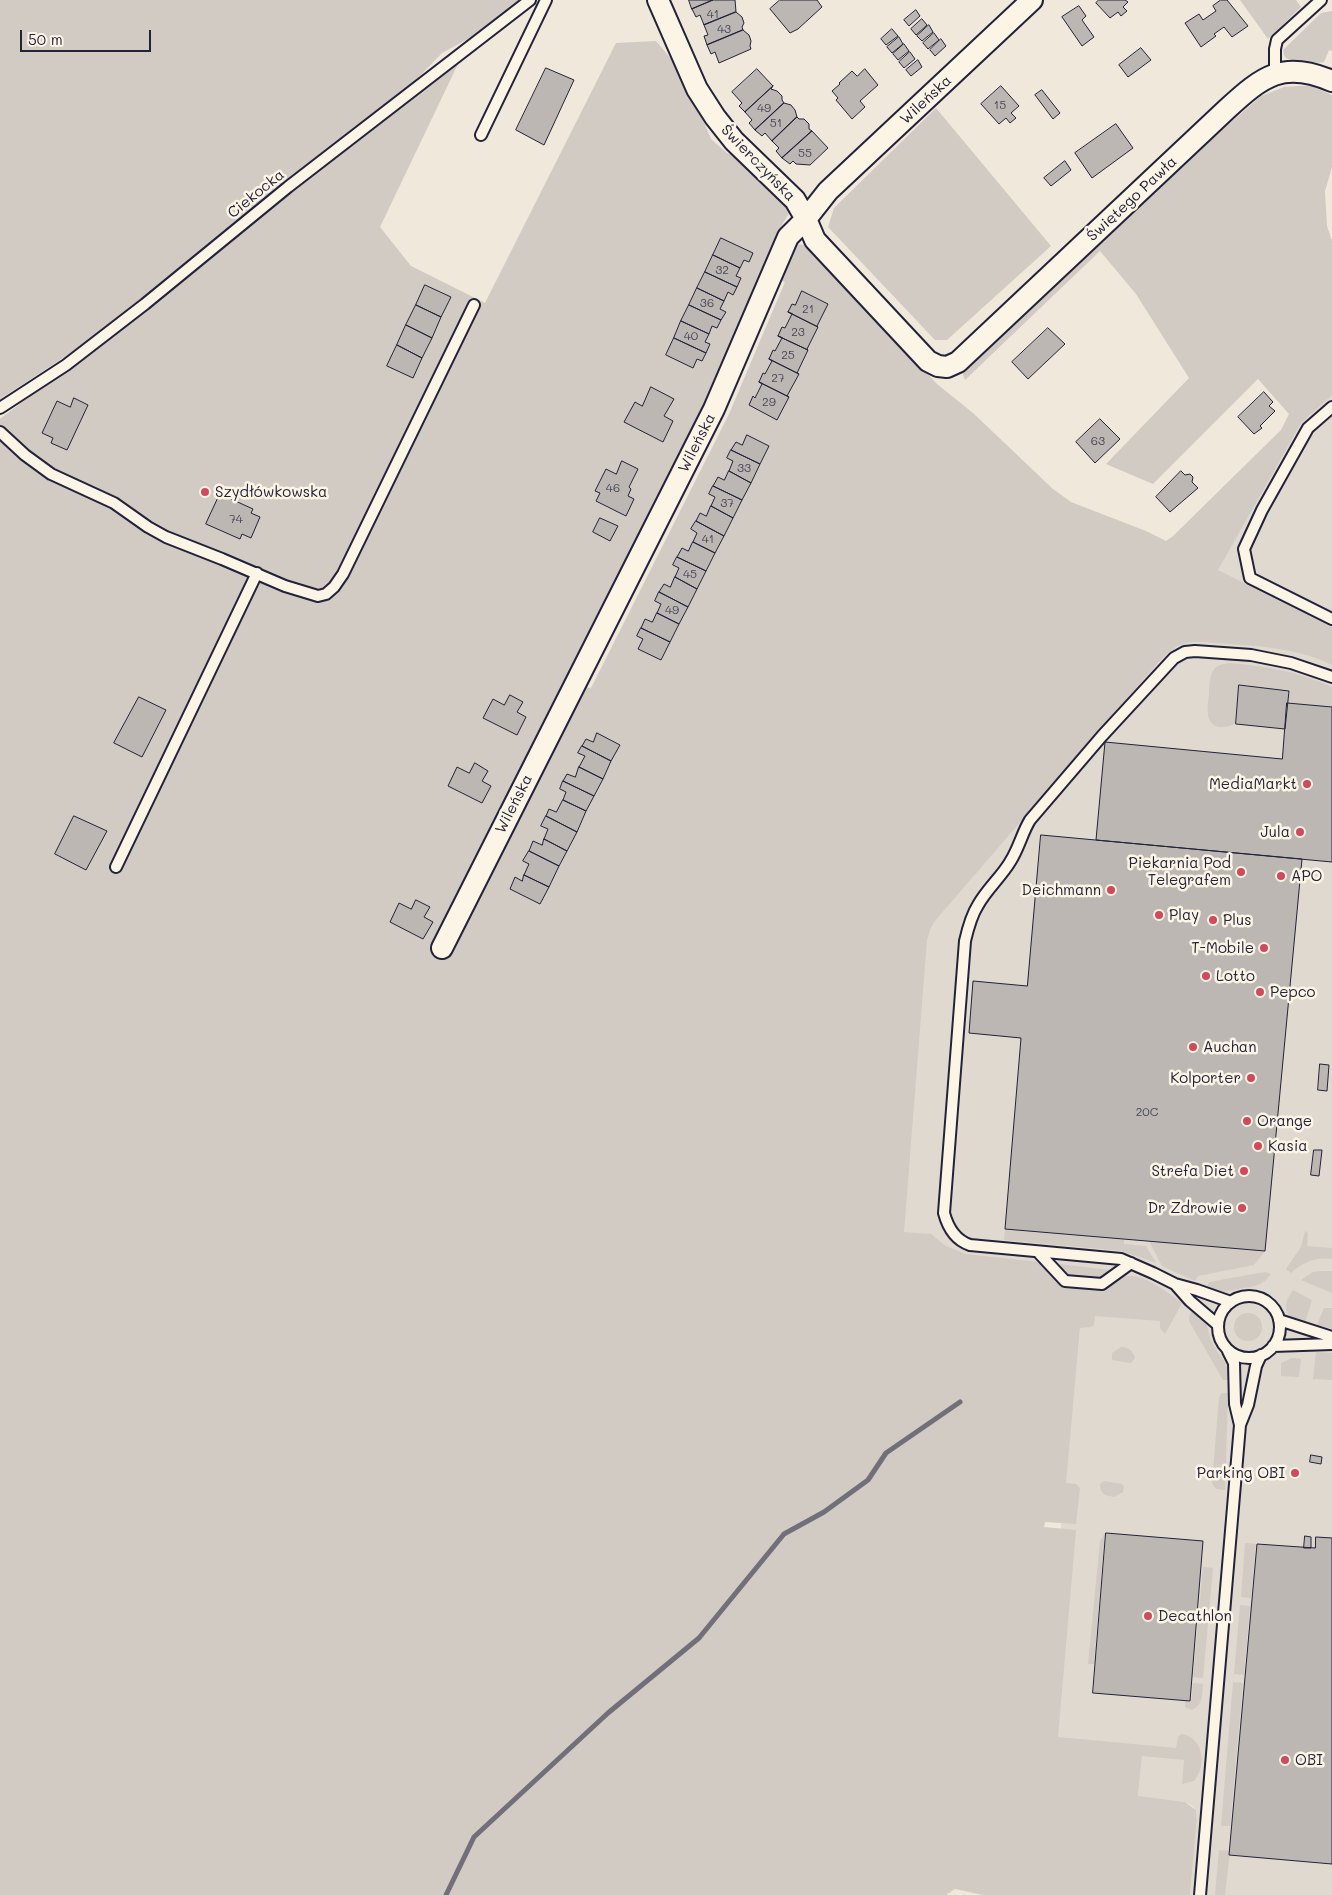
<!DOCTYPE html>
<html>
<head>
<meta charset="utf-8">
<style>
  body { margin:0 }
  #map { position:relative; width:1332px; height:1895px; overflow:hidden; background:#efe8db; font-family:Mali,sans-serif }
  canvas { display:block }
  .scale { position:absolute; left:20px; top:30px; width:131px; height:22px; box-sizing:border-box; border:2px solid #22223b; border-top:0; padding-left:6px; font-size:15px; line-height:18px; white-space:nowrap; color:#22223b; -webkit-text-stroke:4px #fcf5e5; paint-order:stroke }
</style>
</head>
<body>
<div id="map">
<canvas width="1332" height="1895"></canvas>
<div class="scale">50 m</div>
</div>
<script>
const c = document.querySelector('canvas').getContext('2d');
c.lineJoin = 'round';
function fill(path, color) { c.fillStyle = color; c.fill(path, 'evenodd'); }
function stroke(path, color, width, dash) { c.strokeStyle = color; c.lineWidth = width; c.lineCap = dash ? 'butt' : 'round'; c.setLineDash(dash || []); c.stroke(path); }
function write(font, color, halo, rows, align = 'center') {
  c.font = font + ' Mali,sans-serif'; c.lineWidth = 5; c.setLineDash([]); c.textBaseline = 'middle'; c.strokeStyle = halo; c.fillStyle = color; for (const [text, x, y, turn = 0] of rows) {
    c.save(); c.translate(x, y); c.rotate((+turn || 0) * Math.PI / 180); c.textAlign = isNaN(turn) ? turn : align; if (halo) c.strokeText(text, 0, 0); c.fillText(text, 0, 0); c.restore();
  }
}
fill(new Path2D(`
  M1332,384V1895H1190L1197,1821L1196,1810L1193,1806L1185,1802L1138,1797L1142,1756L1040,1747L1080,1328L869,1234L893,945L1297,418Z`), '#e0d9cf');
fill(new Path2D(`
  M0,0H521L468,39L442,53L414,82L294,175L186,267L66,356L0,399Z
  M1240,0H1296L1301,7L1268,39Z
  M1332,11V51L1329,50L1324,62C1319,64 1290,61 1286,58C1283,55 1284,53 1283,50L1321,13Z
  M656,41L683,73L711,139L727,153L749,160L791,210L779,230L711,391L566,685L591,688L729,414L785,282L778,279L796,244L806,245L814,252L937,384L973,413L1053,489L1071,502L1146,531L1166,541L1173,536L1281,430L1289,414L1258,379L1153,484L1106,464L1189,378L1136,294L1100,251L965,380L962,372L1162,183L1261,96L1284,87L1297,86H1311L1332,95V167L1325,191L1327,226L1332,241V395L1301,423L1218,570L1332,627V665C1292,645 1247,646 1203,642C1178,641 1172,648 1155,666L934,922L930,930L927,940L904,1232L931,1234L946,1246L966,1254L1039,1262L1062,1286L1106,1290C1111,1286 1116,1281 1122,1278C1139,1269 1168,1293 1182,1303L1165,1334L1160,1328V1321L1095,1316L1094,1325L1091,1327L1080,1328L1066,1483L1076,1484L1080,1488L1076,1524L1045,1522L1044,1527L1076,1530L1058,1737L1176,1748L1178,1737L1182,1734C1204,1738 1207,1766 1194,1781L1182,1784L1184,1760L1142,1756L1138,1796L1185,1802L1196,1810L1197,1821L1190,1895H983L955,1889L946,1895H0V419C154,302 304,181 458,64L380,227L411,266L485,303L616,43Z
  M936,108L1051,246L947,340H935L828,227L834,208Z
  M1230,663C1265,666 1300,672 1332,687V707L1287,703L1288,691L1240,685L1236,723C1226,729 1210,730 1208,715C1207,709 1208,701 1209,695C1209,686 1209,676 1215,668C1219,664 1224,664 1230,663Z
  M1005,1229L1124,1239V1244L1146,1246L1156,1263L1122,1251L1004,1240Z
  M1305,1231L1308,1233L1307,1246L1332,1248V1259C1316,1257 1303,1262 1291,1273L1286,1269L1301,1247Z
  M1149,1241L1265,1251L1254,1265L1198,1276L1195,1281L1162,1266Z
  M1059,1264L1110,1270L1112,1271L1101,1279L1070,1276L1065,1274L1057,1266Z
  M1322,1271H1332V1293L1301,1280L1313,1272Z
  M1265,1272L1271,1274C1263,1285 1255,1287 1243,1288C1225,1291 1225,1295 1207,1287L1209,1282Z
  M1293,1290L1312,1300L1305,1323C1285,1317 1280,1308 1293,1290Z
  M1324,1308H1332V1329L1317,1325Z
  M1192,1310C1213,1325 1204,1325 1213,1344C1221,1361 1227,1357 1229,1380H1223L1189,1321V1317Z
  M1234 1327a14 14 0 1 1 28 0a14 14 0 1 1-28 0Z
  M1121,1347C1129,1347 1133,1351 1135,1358L1131,1363L1112,1360V1353Z
  M1316,1352L1332,1353V1380L1313,1379Z
  M1292,1358L1301,1359L1299,1377L1281,1376V1363Z
  M1222,1393H1228L1225,1490L1216,1489L1212,1483L1219,1397Z
  M1104,1481L1122,1484L1124,1486L1123,1492L1114,1497L1105,1495L1101,1491L1100,1484Z
  M1105,1533L1094,1664H1088L1100,1541Z
  M1245,1543L1256,1544L1251,1598L1241,1597Z
  M1203,1567L1213,1568L1203,1678L1193,1677Z
  M1240,1605L1250,1606L1244,1675L1234,1674Z
  M1233,1682L1243,1683L1230,1826H1221Z
  M1193,1683L1203,1684C1202,1695 1203,1706 1191,1710L1185,1707V1701L1191,1702Z
  M1219,1850L1230,1851L1225,1895H1215Z`), '#d1cbc3');
stroke(new Path2D(`
  M446,1895L474,1837L608,1713L699,1638L784,1534L824,1512L868,1480L886,1453L960,1402`), '#716f79', 5);
const building = new Path2D(`
  M689,0H713L692,9Z
  M713,0H735L736,12L704,25L700,15L696,17L692,9Z
  M780,0H817L822,7L798,29L790,33L770,9Z
  M1099,0H1125L1128,2L1123,7L1127,11L1121,16L1118,12L1110,18L1096,3Z
  M1221,0H1227L1248,26L1232,37L1224,27L1214,34L1216,36L1201,47L1185,23L1199,14L1203,20L1216,11L1213,6Z
  M1079,6L1086,16L1082,20L1094,37L1082,46L1062,17Z
  M916,10L920,16L909,26L904,20Z
  M736,12L742,17L744,23L742,27L743,30L707,45L704,36L708,35L704,25Z
  M922,19L927,25L916,35L911,29Z
  M929,25L933,32L922,41L917,36Z
  M892,29L898,36L886,45L881,39Z
  M743,30L749,35L751,41L750,46L751,49L719,63L715,52L711,54L707,45Z
  M934,33L939,40L928,49L923,43Z
  M899,37L903,44L892,53L887,47Z
  M941,39L946,46L935,56L930,50Z
  M904,44L909,51L898,60L893,54Z
  M1141,48L1151,60L1128,77L1119,65Z
  M910,52L915,59L904,68L899,62Z
  M918,60L922,67L911,76L906,70Z
  M546,68L574,80L544,145L516,130Z
  M757,69L773,86L745,112L739,106L742,103L732,92Z
  M865,69L878,85L860,101L865,107L852,119L836,100L838,98L832,91L840,84L839,83L852,71L857,76Z
  M773,86L771,89L777,91L782,96V100L784,103L755,130L749,123L752,120L745,112Z
  M1001,86L1019,106L1011,113L1016,118L1010,123L1006,118L999,124L981,104Z
  M1042,90L1060,113L1053,119L1035,95Z
  M784,103L791,105L795,110L797,117L772,141L765,133L762,136L755,130Z
  M797,117L799,119H804L809,124V129L812,131L782,158L776,151L779,148L772,141Z
  M1116,124L1133,148L1092,178L1075,153Z
  M812,131L828,148L810,165L796,164L793,161L790,164L782,158Z
  M1065,161L1071,170L1051,186L1044,178Z
  M721,238L753,253L749,262L744,260L740,268L713,255Z
  M713,255L740,268L736,276L741,278L737,287L705,272Z
  M705,272L737,287L733,295L728,292L724,301L697,288Z
  M425,285L451,297L441,317L416,305Z
  M697,288L724,301L720,309L726,312L721,320L689,305Z
  M802,291L828,304L817,326L818,327L788,312L792,304L795,305Z
  M416,305L441,317L432,338L406,325Z
  M689,305L721,320L717,328L712,326L709,334L681,321Z
  M788,312L818,327L807,349L808,350L778,336L782,327L785,328L792,314Z
  M681,321L709,334L705,342L710,344L706,353L674,338Z
  M406,325L432,338L422,358L397,345Z
  M1048,328L1065,344L1028,379L1012,362Z
  M778,336L808,350L797,373L799,374L769,359L773,350L775,351L782,338Z
  M674,338L706,353L702,361L697,359L693,368L666,355Z
  M397,345L422,358L413,378L387,366Z
  M769,359L799,374L787,396L789,397L759,382L763,373L765,374L772,361Z
  M759,382L789,397L777,420L749,405L753,396L755,398L762,384Z
  M651,387L674,399L664,416L673,421L663,442L624,422L635,402L642,406Z
  M1264,392L1273,402L1269,406L1275,411L1260,426L1262,428L1254,434L1238,417Z
  M74,398L88,405L67,450L51,443L53,438L42,433L57,401L70,407Z
  M1100,419L1120,439L1095,463L1076,442Z
  M747,435L769,446L760,464L731,450L736,442L742,445Z
  M731,450L760,464L751,483L729,471L733,461L727,458Z
  M622,461L638,469L629,487L631,489L628,496L634,499L626,516L596,501L600,493L595,491L606,469L616,474Z
  M729,471L751,483L742,500L713,486L718,477L724,480Z
  M1181,471L1185,475L1190,474L1193,477L1192,482L1198,488L1170,512L1156,497Z
  M713,486L742,500L733,518L711,506L715,497L709,494Z
  M220,494L253,509L251,513L260,517L251,538L242,534L240,539L206,524Z
  M711,506L733,518L724,536L696,521L700,513L706,516Z
  M600,518L618,526L610,541L593,532Z
  M696,521L724,536L715,553L693,542L697,533L691,529Z
  M693,542L715,553L706,571L677,557L682,548L688,551Z
  M677,557L706,571L697,589L675,577L679,568L673,565Z
  M675,577L697,589L688,607L659,592L664,584L670,587Z
  M659,592L688,607L679,624L657,613L661,604L655,601Z
  M657,613L679,624L670,642L641,628L645,619L652,622Z
  M641,628L670,642L661,660L638,649L643,639L637,636Z
  M1239,685L1289,691L1285,729L1236,724Z
  M510,695L523,702L517,712L526,717L517,735L483,718L493,699L504,705Z
  M139,697L166,710L142,757L114,743Z
  M1287,703L1332,707V862L1096,840L1105,742L1282,759Z
  M597,733L620,745L611,761L582,746L586,739L593,742Z
  M582,746L611,761L603,779L579,767L585,756L578,753Z
  M475,763L488,771L482,781L491,786L482,803L448,786L457,767L469,773Z
  M579,767L603,779L594,796L563,781L567,774L575,777Z
  M563,781L594,796L586,811L563,800L566,792L560,789Z
  M563,800L586,811L577,832L546,816L549,809L556,812Z
  M74,816L107,831L86,870L55,854Z
  M546,816L577,832L567,851L544,839L548,829L541,826Z
  M1041,835L1302,859L1265,1251L1005,1229L1021,1038L969,1033L973,981L1027,986Z
  M544,839L567,851L559,866L529,851L533,841L542,845Z
  M529,851L559,866L549,887L524,875L529,864L523,861Z
  M524,875L549,887L540,904L510,889L515,877L522,881Z
  M416,900L430,907L424,917L433,922L423,939L390,922L399,903L411,909Z
  M1320,1064L1329,1065L1327,1091L1318,1090Z
  M1314,1150H1322L1319,1176L1311,1175Z
  M1311,1455L1322,1457L1321,1464L1310,1462Z
  M1106,1533L1203,1541L1190,1701L1093,1693Z
  M1305,1536L1311,1537V1548H1304Z
  M1316,1537L1332,1538V1864L1229,1855L1257,1544L1315,1548Z`);
fill(building, '#bcb7b3');
stroke(building, '#22223b', 1);
const lane = new Path2D(`
  M1275,73V49L1277,40L1321,0
  M481,135L546,0
  M1332,407L1308,428L1262,510L1244,549L1250,578L1332,619
  M0,408L66,365L145,304L288,187L530,0
  M0,432L25,455L51,474L114,503L148,527L166,537L222,559L285,586L318,596L326,594L334,587L343,574L474,305
  M116,867L257,573
  M1038,1252L1065,1281L1102,1284L1131,1263
  M1175,1284L1190,1301L1218,1325
  M1218 1327a31 31 0 1 1 62 0a31 31 0 1 1-62 0Z
  M1231,1302L1197,1290L1175,1284L1153,1273L1121,1259L970,1245C955,1240 948,1228 944,1213L965,941C968,928 971,916 978,905C987,889 1001,877 1010,862C1019,848 1022,833 1030,820L1102,736L1174,658L1185,652L1195,651L1251,655L1291,663L1332,677
  M1279,1320L1332,1337
  M1273,1346L1332,1344
  M1228,1351L1234,1363L1235,1404L1240,1425
  M1200,1895L1240,1425L1248,1405L1256,1366L1261,1355`);
const street = new Path2D(`
  M658,0L697,89L715,117L734,141L795,200L806,219L815,240L928,361L938,366L947,367L958,362L1227,109C1263,76 1283,60 1332,81
  M442,948L714,409L788,237L806,219L828,191L1032,0`);
stroke(lane, '#22223b', 14);
stroke(street, '#22223b', 24);
stroke(lane, '#fcf5e5', 10);
stroke(street, '#fcf5e5', 20);
for (const [x, y, r, color] of [
  [205,492,5,"#d1495b"],
  [1307,784,5,"#d1495b"],
  [1300,832,5,"#d1495b"],
  [1241,872,5,"#d1495b"],
  [1281,876,5,"#d1495b"],
  [1111,890,5,"#d1495b"],
  [1159,915,5,"#d1495b"],
  [1213,920,5,"#d1495b"],
  [1264,948,5,"#d1495b"],
  [1206,976,5,"#d1495b"],
  [1260,992,5,"#d1495b"],
  [1193,1047,5,"#d1495b"],
  [1251,1078,5,"#d1495b"],
  [1247,1121,5,"#d1495b"],
  [1258,1146,5,"#d1495b"],
  [1244,1171,5,"#d1495b"],
  [1242,1208,5,"#d1495b"],
  [1295,1473,5,"#d1495b"],
  [1148,1616,5,"#d1495b"],
  [1285,1760,5,"#d1495b"]
]) { const dot = new Path2D(); dot.arc(x, y, r, 0, 2 * Math.PI); c.fillStyle = color; c.fill(dot); stroke(dot, '#fcf5e5', 2); }
write('12px', '#484759', null, [
  ["41",713,14],
  ["43",724,29],
  ["15",1000,105],
  ["49",764,108],
  ["51",776,123],
  ["55",805,153],
  ["32",722,270],
  ["36",707,303],
  ["21",808,309],
  ["23",798,332],
  ["40",691,336],
  ["25",788,355],
  ["27",778,378],
  ["29",769,402],
  ["63",1098,441],
  ["33",744,468],
  ["46",613,488],
  ["37",727,503],
  ["74",236,519],
  ["41",708,539],
  ["45",690,574],
  ["49",672,610],
  ["20C",1147,1112]
]);
write('15px', '#22223b', '#fcf5e5', [
  ["Wileńska",926,100,-43],
  ["Świerczyńska",758,163,46],
  ["Ciekocka",256,194,-39],
  ["Świętego Pawła",1132,199,-43],
  ["Wileńska",697,443,-63],
  ["Wileńska",514,804,-63]
]);
write('15px', '#22223b', '#fcf5e5', [
  ["Szydłówkowska",215,492],
  ["MediaMarkt",1297,784,"right"],
  ["Jula",1290,832,"right"],
  ["Piekarnia Pod",1231,863,"right"],
  ["Telegrafem",1231,880,"right"],
  ["APO",1291,876],
  ["Deichmann",1101,890,"right"],
  ["Play",1169,915],
  ["Plus",1223,920],
  ["T-Mobile",1254,948,"right"],
  ["Lotto",1216,976],
  ["Pepco",1270,992],
  ["Auchan",1203,1047],
  ["Kolporter",1241,1078,"right"],
  ["Orange",1257,1121],
  ["Kasia",1268,1146],
  ["Strefa Diet",1234,1171,"right"],
  ["Dr Zdrowie",1232,1208,"right"],
  ["Parking OBI",1285,1473,"right"],
  ["Decathlon",1158,1616],
  ["OBI",1295,1760]
], 'left');
</script>
</body>
</html>
